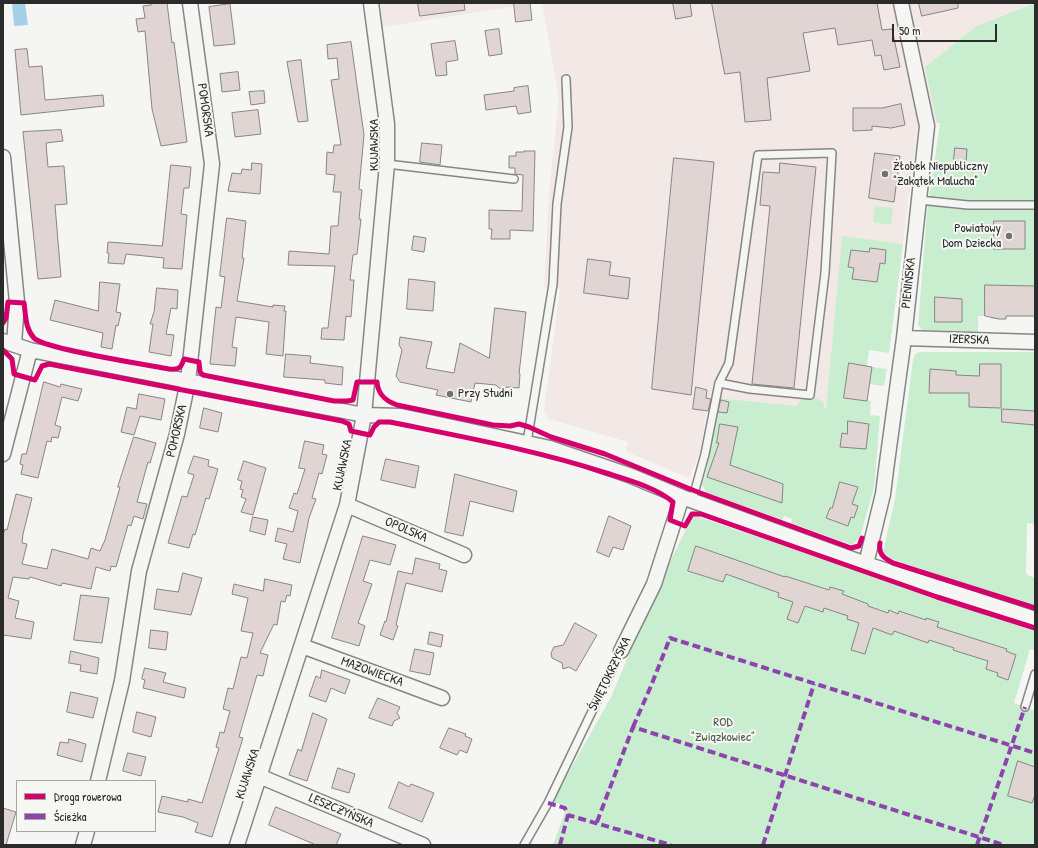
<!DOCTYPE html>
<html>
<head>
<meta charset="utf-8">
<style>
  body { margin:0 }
  #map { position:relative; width:1038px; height:848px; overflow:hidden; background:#f5f5f3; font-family:"Patrick Hand",sans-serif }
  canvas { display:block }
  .frame { position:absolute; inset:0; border:4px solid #2b2b2b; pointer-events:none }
  .legend { position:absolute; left:16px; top:780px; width:140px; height:52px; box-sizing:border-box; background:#f6f6f2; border:1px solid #a5a5a2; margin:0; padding:5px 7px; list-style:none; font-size:12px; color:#2b2b2b }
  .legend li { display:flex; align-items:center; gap:8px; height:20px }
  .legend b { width:20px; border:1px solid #a5a5a2 }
  .scale { position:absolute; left:892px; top:24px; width:105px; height:18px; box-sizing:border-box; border:2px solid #2b2b2b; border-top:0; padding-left:5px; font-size:12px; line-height:14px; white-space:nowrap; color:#2b2b2b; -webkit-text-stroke:3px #f6f6f2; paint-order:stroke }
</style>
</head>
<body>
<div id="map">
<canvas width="1038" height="848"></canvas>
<div class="frame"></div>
<ul class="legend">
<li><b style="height:5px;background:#d6006c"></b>Droga rowerowa</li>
<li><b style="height:5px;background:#8e44ad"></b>Ścieżka</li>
</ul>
<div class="scale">50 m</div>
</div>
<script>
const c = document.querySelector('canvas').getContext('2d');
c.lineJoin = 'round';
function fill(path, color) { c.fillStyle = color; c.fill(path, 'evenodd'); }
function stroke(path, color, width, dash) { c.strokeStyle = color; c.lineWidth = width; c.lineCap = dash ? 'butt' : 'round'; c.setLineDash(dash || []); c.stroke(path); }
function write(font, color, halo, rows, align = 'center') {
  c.font = font + ' "Patrick Hand",sans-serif'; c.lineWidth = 4; c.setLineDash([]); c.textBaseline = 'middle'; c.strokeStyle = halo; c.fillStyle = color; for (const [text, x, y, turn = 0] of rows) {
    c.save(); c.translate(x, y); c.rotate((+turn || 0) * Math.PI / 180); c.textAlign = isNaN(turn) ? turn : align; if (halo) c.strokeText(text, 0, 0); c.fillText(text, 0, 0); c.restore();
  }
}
fill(new Path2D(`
  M372,3H536L376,28Z
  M542,3H1033L977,26L925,67L937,123L917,129L903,244L842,237L826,409L709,397L700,453L689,478L625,451L628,442L549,419L544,411L560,289L544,287L549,195L559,98Z`), '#f2e8e6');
fill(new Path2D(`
  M1035,3V316H1007L1006,319H991V316H978V332L922,330L918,325L927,213L940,123H937L925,67L977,26Z
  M875,206L893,208L891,225L873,222Z
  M842,236L903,244L889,353L869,350L867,366L844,398L871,401L870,415L880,416L874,488L860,537L852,545L791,523L792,519L784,516L782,520L706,492L702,484L707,469L718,398L797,406L801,399L814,397L823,402L824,408L826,409Z
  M919,352H1035V524L1027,523L1026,571L1027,575L1035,578V606L900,562L890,558L883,552L895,499L913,360L915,354Z
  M872,367L887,369L884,386L869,384Z
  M693,515L1035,631V650L1030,649L1014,703L1035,711V845H553L567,806L552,802L611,697L659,584Z`), '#c8edcf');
fill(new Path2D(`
  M12,3H25L28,25L14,26Z`), '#a5d1e8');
const building = new Path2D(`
  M150,3H167L172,43L174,42L187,142L161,146L152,109L145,31L138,32L136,19L145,18L143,6L151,5Z
  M418,3H464L465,10L420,16Z
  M514,3H530L532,20L516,22Z
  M673,3H690L692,16L676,19Z
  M712,3H877L882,30L892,29L900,67L884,70L881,55L875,56L872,40L838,45L835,28L803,33L810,71L767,78L771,120L745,122L740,72L725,74Z
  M919,3H958V8L922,16Z
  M230,4L235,44L214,46L209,7Z
  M499,29L502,54L489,56L485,31Z
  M455,41L458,60L446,62L447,75L436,76L431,44Z
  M351,42L364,135L359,189L362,190L359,219H361L357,254L353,255L350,280H354L351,317L346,316L344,340L321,339L322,328H328L335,266L288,265L289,251L329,254L331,226H338L341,192H333L335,175L326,174L327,152L333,153L334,145H341L331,80L339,79L337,58L328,59L327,45Z
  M27,49L29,67L42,66L45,100L103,95L104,106L21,115L15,50Z
  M301,60L308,121L298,122L287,62Z
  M238,72L240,90L222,92L220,74Z
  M528,86L531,112L518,114L516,106L486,110L484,95L514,91V88Z
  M264,91L265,103L251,105L249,92Z
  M901,104L905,125L891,128L872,126V130L853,131V108H882Z
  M258,110L261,134L235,137L232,113Z
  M61,130L63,141L46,143L48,167L64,166L67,204L55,205L61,277L38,279L23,132Z
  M422,143L442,145L440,165L420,162Z
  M955,148L967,149L966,162L954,160Z
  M524,151H535L533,231L510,230V239H491L492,229H489V210L522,211L523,175L515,174V168H509V156H516V152H524Z
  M875,153L900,156L894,202L869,198Z
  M674,158L714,162L691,395L652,389Z
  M252,163L262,164L260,194L228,191L232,173L241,174L242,169L251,170Z
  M780,163L816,167L794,388L752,384L770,206L760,205L763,172L779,173Z
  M171,165L191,167L189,188H184L181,214L187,215L182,269L163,268L164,258L126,254L124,264L108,263L109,253H107L108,242L162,246Z
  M227,218L246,221L242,258H244L237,301L273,307V305L285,306L284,311H286L283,356L266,354L269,322L236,317L232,347L237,348L235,366L210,364L216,307L221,308L225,277L220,276Z
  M994,221H1025V249H994Z
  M414,236L426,238L424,252L412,250Z
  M870,248L886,250L885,264L880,263L877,282L852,279L854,268L848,267L851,250L869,252Z
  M588,259L611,262L609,275L630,278L628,299L584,293Z
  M409,279L435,282L433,311L407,309Z
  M100,282L120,284L116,312L121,313L118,326L116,325L112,349L101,347L103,333L50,320L55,300L98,311Z
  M985,285L1035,286V316H1006V319H999L985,316Z
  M157,288L178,290L177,309L171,308L166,334L174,335L171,356L149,352L153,324H150L154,312Z
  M935,297L962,299V322H935Z
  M495,308L526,312L519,374H520L519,388L507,387L503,389L499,388L496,385L475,383L471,402L436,395L438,390L400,382L396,376L402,350L399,345L400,337L432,342L426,368L454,373L460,343L489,358Z
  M286,354L311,356L310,363L343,367L342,385L325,383V380L284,377Z
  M849,363L872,367L867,401L844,398Z
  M980,364H1001V408L969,407V393H929L930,369L956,371V375L979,376Z
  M44,382L60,387L61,384L82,389L78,401L62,397L55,425L61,427L58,438L52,437L51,442L47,441L38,478L21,474L23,465L20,464L22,454H26Z
  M696,387L707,390L706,398L711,399L708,411L693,409Z
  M139,394L165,399L161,420L140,416L134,435L121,432L127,407L136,409Z
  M721,400L729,402L727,413L718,412Z
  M204,408L222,413L218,432L200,428Z
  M1002,409L1035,411V425L1002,422Z
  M848,421L869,424L866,449L840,447L842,433L847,434Z
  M720,424L738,427L730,465L783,484L782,503L707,477L719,443H717Z
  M134,437L156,443L150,463L148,462L137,502L147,504L143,519L134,516L131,526L128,525L116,567L111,566L110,571L96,567L91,589L62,583L61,586L30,577L29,579L13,577L8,598L19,601L15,618L34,622L31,639L3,635V535L5,529L7,530L16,494L32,498L23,534L22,543L27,544L22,564L47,569L52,549L88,559L91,548L100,551L105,540L120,487H118Z
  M305,441L324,445L322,454L327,455L322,474L319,473L312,498L316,499L309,518L300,563L283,559L287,544L275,541L278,528L293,532L298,511L289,508L294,493L297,494L305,469L299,468Z
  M194,456L209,460L208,466L218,469L209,499L206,498L195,535L193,534L189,548L168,543L182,496L187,497L194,475L188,473Z
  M386,459L419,466L415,488L381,480Z
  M244,461L266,468L253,515L241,512L246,499L241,497L243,490L240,489L242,481L238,480Z
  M455,474L517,491L513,512L470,501L463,536L445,532Z
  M840,482L858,487L852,504L858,506L854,518L851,517L848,526L826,518L830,508H832Z
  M609,516L631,526L623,550L613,547L609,557L597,552Z
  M253,517L268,520L265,535L250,531Z
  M363,536L396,545L390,565L370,560L363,581L372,584L358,623L365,626L359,646L332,638Z
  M696,546L785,577V576L829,590L830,587L844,591L842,594L868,604V606L888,613L889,610L898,614L899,611L926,620V618L939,622L937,627L1007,649L1006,651L1016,655L1008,680L997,676L998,673L986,669L988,661L953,650L954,648L929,640L928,643L894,631L892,635L873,628L865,654L851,650L859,623L847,619L848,616L824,608L823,612L805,606L798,623L787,619L793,602L778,597L779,593L726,574L723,582L688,571Z
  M416,558L440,564L439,569L447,571L442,592L406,583L396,625L398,626L393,640L380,635L385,621L386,622L398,571L412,574Z
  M183,573L202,578L191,615L154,609L157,589L178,592Z
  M265,579L292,585L290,596L287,595L285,602L281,601L277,625L274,624L260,653L268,655L263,676L257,675L239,737L243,738L212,837L195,832L198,823L183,817L158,812L162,796L188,802V799L202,803L219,748L216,747L220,732L224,733L230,711L223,709L228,688L233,689L241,657L247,658L253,633L241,631L248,598L232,594L234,584L263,591Z
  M81,595L109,598L102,643L74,640Z
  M575,623L597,635L576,671L569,667L563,669L562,663L552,658L551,653L554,647L563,645Z
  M151,630L168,632L166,650L149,648Z
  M430,632L443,635L441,647L428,644Z
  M415,649L434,653L430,675L410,671Z
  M71,651L99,658L97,674L80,671L81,665L69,663Z
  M145,668L166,673L163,682L186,688L184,698L143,688L145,680L142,679Z
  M322,670L350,680L345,694L331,688L326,702L309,696L316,676L320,678Z
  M71,692L98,698L93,718L67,712Z
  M378,698L400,707L397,713L400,718L394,721L392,726L369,718Z
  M137,712L156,717L151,737L133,732Z
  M313,713L327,719L307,781L289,775L298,749L301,751Z
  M449,728L466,734L465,736L472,739L467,753L460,750L457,755L440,748Z
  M69,739L86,744L82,762L57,755L60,742L68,743Z
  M128,753L146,757L141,776L123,771Z
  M1018,761L1035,767V795L1032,803L1008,796Z
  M338,768L355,774L349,793L332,788Z
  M399,782L409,787L411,784L434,793L422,822L389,808Z
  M276,807L341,834L336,845H316L269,825Z
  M3,808L16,812L6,845H3Z`);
fill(building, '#e0d5d3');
stroke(building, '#868685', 1);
const lane = new Path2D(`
  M387,164L514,179
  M919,200L968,205H1035
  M527,442L553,284L557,204L568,127L566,79
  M692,501L705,454L719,383L729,363L758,155L832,153L825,273L810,395L750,389L719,383
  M1025,707L1035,674
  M524,845L548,803L621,651`);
const street = new Path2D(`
  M3,157L17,302L14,344
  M904,338L1035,342
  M3,341L30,350L188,381L364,415L401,416L550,448L629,475L682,497L866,564L1035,619
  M3,454L30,350
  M347,505L464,555
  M866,564L883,494L886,470L904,338L927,126L901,3
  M302,646L442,698
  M621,651L654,584L682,497
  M259,776L423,845
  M98,781L122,681L139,571L177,434L188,381L212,164L190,3
  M83,845L87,831
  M237,845L347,505L364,415L387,164V124L371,3`);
stroke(lane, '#868685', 10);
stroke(street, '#868685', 17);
stroke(lane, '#f5f5f3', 7);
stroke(street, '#f5f5f3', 14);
stroke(new Path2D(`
  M633,727L651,686L670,638L1035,753
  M548,803L565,808L568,815L671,845
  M597,822L633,727L1004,845
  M560,845L568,815
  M763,845L814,684
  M977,845L1025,707`), '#8e44ad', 4, [8, 4]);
stroke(new Path2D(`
  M3,323L6,318L8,302L24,303C26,316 25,328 34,338C44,349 148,365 169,369C179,370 181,368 184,359L199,362L200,372L203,375L334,401H347L353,400L357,382H377C378,395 386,401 397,405L493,425L510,426L519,424L529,427L551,437L605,454L695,491L851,548L859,546L862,538
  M3,350L12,359L14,374L35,380L42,366L49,364L342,421L349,424L351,431L370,435L374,427L379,422H390C463,437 535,450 606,473C628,480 655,487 673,502L670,520L685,526L692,514H701L937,597L1035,628
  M880,543C878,554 884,558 893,563L1035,608`), '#d6006c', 5);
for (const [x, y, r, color] of [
  [885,174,4,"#727271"],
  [1009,236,4,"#727271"],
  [450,394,4,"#727271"]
]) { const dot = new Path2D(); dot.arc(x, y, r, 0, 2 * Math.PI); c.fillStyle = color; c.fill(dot); stroke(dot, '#f6f6f2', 1.5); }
write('13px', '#2b2b2b', '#f6f6f2', [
  ["POMORSKA",205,110,82],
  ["KUJAWSKA",375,145,-90],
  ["PIENIŃSKA",909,283,-84],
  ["IZERSKA",969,340,2],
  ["POMORSKA",177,431,-77],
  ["KUJAWSKA",343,465,-78],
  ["OPOLSKA",406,530,23],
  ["MAZOWIECKA",372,672,20],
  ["ŚWIĘTOKRZYSKA",610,674,-64],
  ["KUJAWSKA",248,774,-72],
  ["LESZCZYŃSKA",341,811,23]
]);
write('13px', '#2b2b2b', '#f6f6f2', [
  ["Żłobek Niepubliczny",893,167],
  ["\"Zakątek Malucha\"",893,182],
  ["Powiatowy",1001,229,"right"],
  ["Dom Dziecka",1001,244,"right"],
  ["Przy Studni",458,394]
], 'left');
write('13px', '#495a4c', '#f6f6f2', [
  ["ROD",723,723],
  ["\"Związkowiec\"",723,738]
]);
</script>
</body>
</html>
